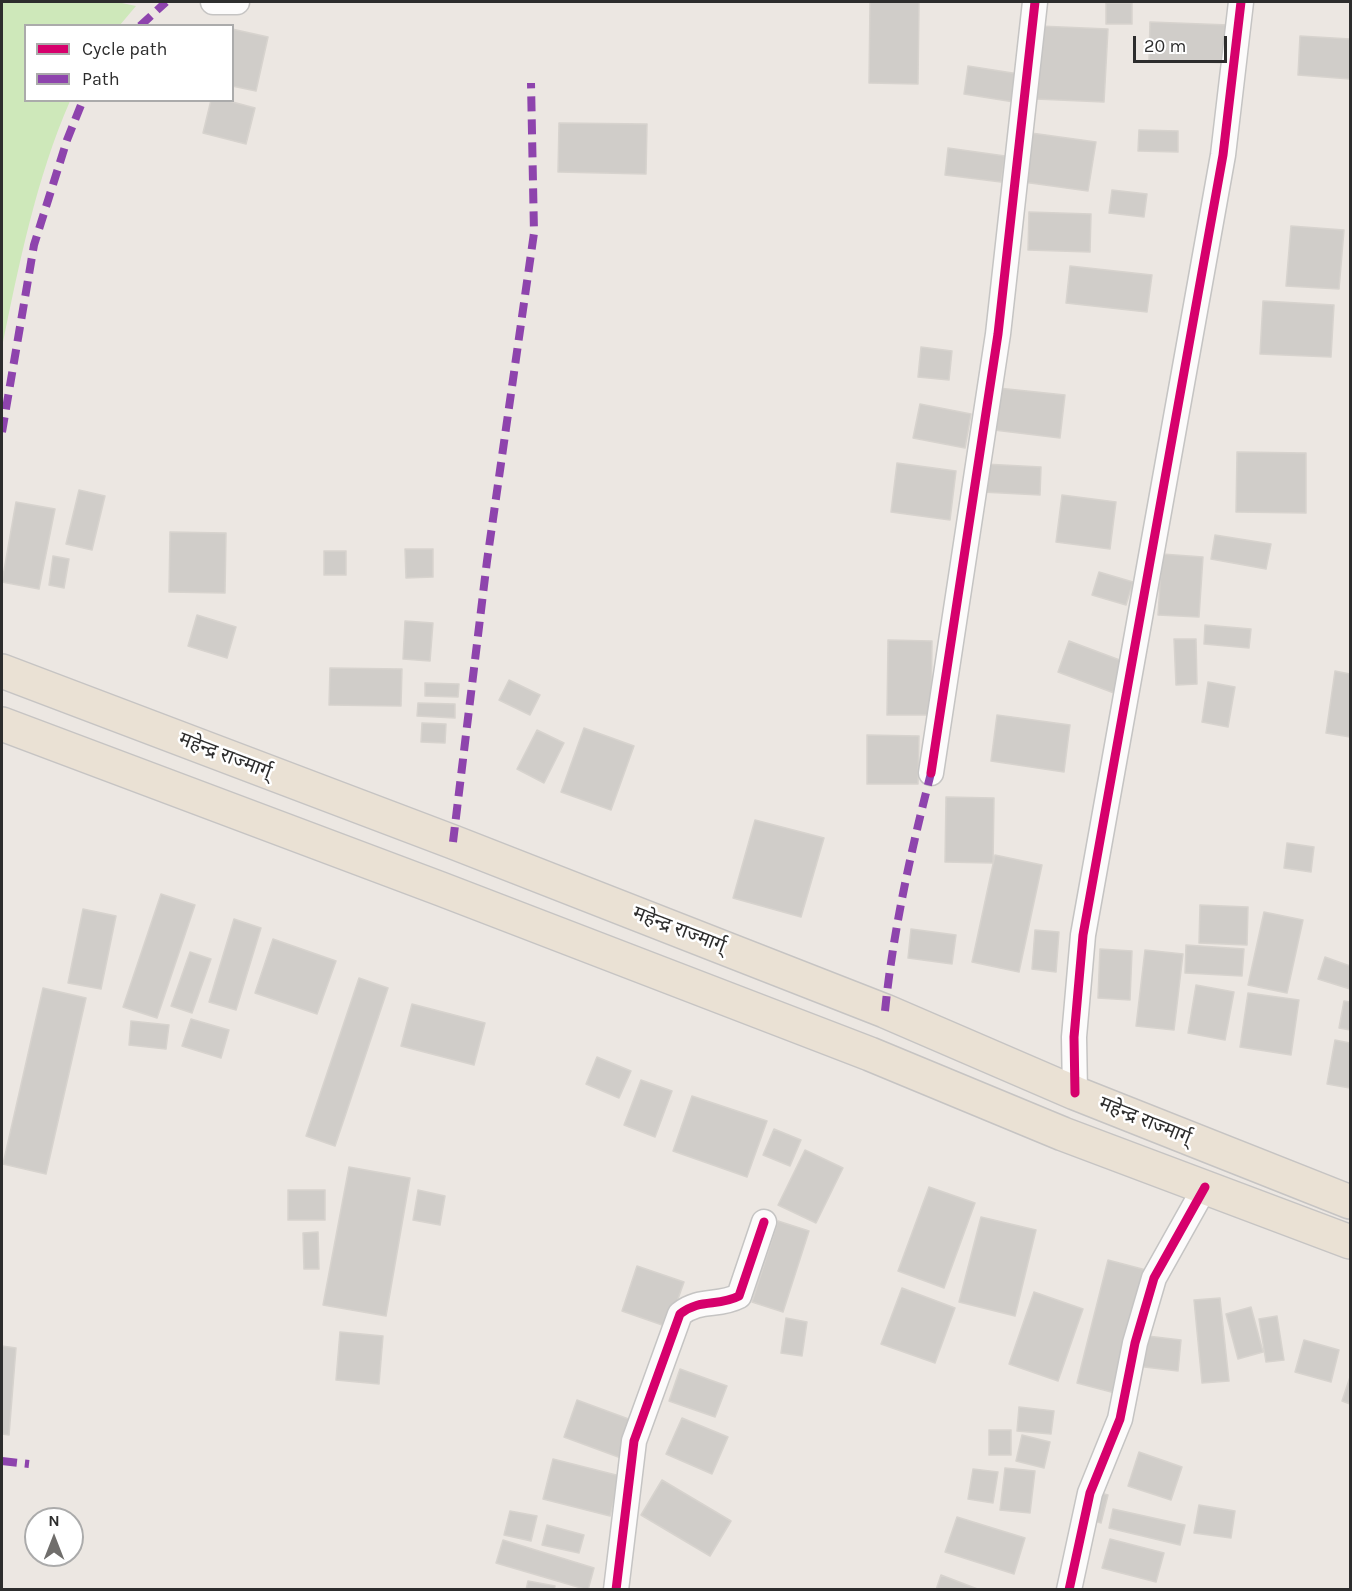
<!DOCTYPE html>
<html>
<head>
<meta charset="utf-8">
<style>
  body { margin:0 }
  #map { position:relative; width:1352px; height:1591px; overflow:hidden; background:#ece7e2; font-family:Karla,sans-serif }
  canvas { display:block }
  .frame { position:absolute; inset:0; border:3px solid #2d2d2d; pointer-events:none }
  .legend { position:absolute; left:24px; top:24px; width:210px; height:78px; box-sizing:border-box; background:#fff; border:2px solid #ababab; margin:0; padding:8px 10px; list-style:none; font-size:18px; color:#2d2d2d }
  .legend li { display:flex; align-items:center; gap:12px; height:30px }
  .legend b { width:30px; border:2px solid #ababab }
  .north { position:absolute; left:24px; top:1507px; width:60px; height:60px; box-sizing:border-box; background:#fff; border:2px solid #ababab; border-radius:50%; rotate:0deg; font-size:16px; font-weight:700; line-height:24px; text-align:center; color:#2d2d2d }
  .north::after { content:''; display:block; margin:auto; width:21px; height:27px; background:#706e6c; clip-path:polygon(50% 0,100% 100%,50% 72%,0 100%) }
  .scale { position:absolute; left:1133px; top:36px; width:94px; height:27px; box-sizing:border-box; border:3px solid #2d2d2d; border-top:0; padding-left:8px; font-size:18px; line-height:21px; white-space:nowrap; color:#2d2d2d; -webkit-text-stroke:4px #fff; paint-order:stroke }
</style>
</head>
<body>
<div id="map">
<canvas width="1352" height="1591"></canvas>
<div class="frame"></div>
<ul class="legend">
<li><b style="height:8px;background:#d6006c"></b>Cycle path</li>
<li><b style="height:8px;background:#8e44ad"></b>Path</li>
</ul>
<div class="north">N</div>
<div class="scale">20 m</div>
</div>
<script>
const c = document.querySelector('canvas').getContext('2d');
c.lineJoin = 'round';
function fill(path, color) { c.fillStyle = color; c.fill(path, 'evenodd'); }
function stroke(path, color, width, dash) { c.strokeStyle = color; c.lineWidth = width; c.lineCap = dash ? 'butt' : 'round'; c.setLineDash(dash || []); c.stroke(path); }
function write(font, color, halo, rows, align = 'center') {
  c.font = font + ' Karla,"Noto Sans Devanagari",sans-serif'; c.lineWidth = 5; c.setLineDash([]); c.textBaseline = 'middle'; c.strokeStyle = halo; c.fillStyle = color; for (const [text, x, y, turn = 0] of rows) {
    c.save(); c.translate(x, y); c.rotate((+turn || 0) * Math.PI / 180); c.textAlign = isNaN(turn) ? turn : align; if (halo) c.strokeText(text, 0, 0); c.fillText(text, 0, 0); c.restore();
  }
}
fill(new Path2D(`
  M2,2H117L136,6L120,25L26,26V100L70,101C36,179 19,264 2,347Z`), '#cee8ba');
const building = new Path2D(`
  M870,2H919L918,84L869,83Z
  M1106,3H1132V24H1106Z
  M1150,22L1229,25L1227,63L1149,60Z
  M1039,26L1108,29L1104,102L1036,99Z
  M232,29L268,37L256,91L232,86Z
  M1300,36L1350,39V79L1298,75Z
  M968,66L1019,74L1014,102L964,94Z
  M211,100H225L255,108L246,144L203,133Z
  M559,123L647,124L646,174L558,172Z
  M1139,130L1178,131V152L1138,151Z
  M1024,132L1096,142L1088,191L1016,181Z
  M948,148L1005,156L1001,182L945,175Z
  M1112,190L1147,194L1144,217L1109,213Z
  M1029,212L1091,214L1090,252L1028,250Z
  M1291,226L1344,230L1339,289L1286,286Z
  M1070,266L1152,275L1147,312L1066,303Z
  M1263,301L1334,305L1331,357L1260,354Z
  M921,347L952,351L949,380L918,377Z
  M998,388L1065,395L1060,438L994,430Z
  M920,404L971,414L965,448L913,438Z
  M1237,452L1306,453V513L1236,512Z
  M897,463L956,471L950,520L891,512Z
  M984,464L1041,467L1040,495L982,492Z
  M79,490L105,496L92,550L66,544Z
  M1062,495L1116,502L1110,549L1056,542Z
  M16,502L55,509L39,589L2,582Z
  M170,532L226,533L225,593L169,592Z
  M1215,535L1271,544L1266,569L1211,559Z
  M405,549H433V577L406,578Z
  M324,551H346V575H324Z
  M1162,554L1203,557L1199,617L1158,615Z
  M53,556L69,559L64,588L49,585Z
  M1099,572L1133,582L1126,605L1092,595Z
  M197,615L236,627L227,658L188,646Z
  M405,621L433,623L430,661L403,659Z
  M1205,625L1251,629L1249,648L1204,644Z
  M1174,639H1196L1197,684L1176,685Z
  M888,640L932,641L931,715H887Z
  M1069,641L1125,662L1114,693L1058,672Z
  M330,668L402,669L401,706L329,705Z
  M1335,671L1350,674V737L1326,733Z
  M509,680L540,695L530,715L499,700Z
  M1208,682L1235,687L1228,727L1202,722Z
  M425,683L459,684L458,697L425,696Z
  M418,703L455,704V718L417,716Z
  M997,715L1070,725L1064,772L991,761Z
  M422,723L446,724L445,743L421,742Z
  M584,728L634,746L611,810L561,792Z
  M537,730L564,743L544,783L517,769Z
  M867,735L919,736L918,784H867Z
  M946,797L994,798L993,863L945,862Z
  M755,820L824,838L801,917L733,898Z
  M1287,843L1314,847L1311,872L1284,868Z
  M995,855L1042,865L1019,972L972,962Z
  M161,894L195,905L157,1018L123,1007Z
  M1200,905L1248,907L1247,945L1199,943Z
  M83,909L116,916L101,989L68,983Z
  M1264,912L1303,920L1287,993L1248,985Z
  M234,919L261,928L236,1010L209,1002Z
  M911,929L956,935L952,964L908,958Z
  M1035,930L1059,932L1056,972L1032,969Z
  M273,939L336,961L317,1014L255,993Z
  M1186,945L1244,949L1242,976L1185,973Z
  M1100,949L1132,951L1130,1000L1098,998Z
  M1145,950L1183,954L1174,1030L1136,1026Z
  M190,952L211,959L192,1013L171,1006Z
  M1325,957L1350,966V989L1318,979Z
  M359,978L388,988L335,1146L306,1136Z
  M1196,985L1234,992L1225,1040L1188,1033Z
  M43,988L86,998L46,1174L3,1164Z
  M1248,993L1299,1000L1291,1055L1240,1047Z
  M1344,1001L1350,1002V1030L1339,1028Z
  M412,1004L485,1023L474,1065L401,1046Z
  M191,1019L229,1030L221,1058L182,1046Z
  M131,1021L169,1025L166,1049L129,1045Z
  M1335,1040L1350,1043V1088L1327,1084Z
  M597,1057L631,1071L619,1098L586,1084Z
  M641,1080L672,1091L655,1137L624,1125Z
  M692,1096L767,1121L747,1177L673,1151Z
  M774,1129L801,1140L790,1166L763,1155Z
  M805,1150L843,1168L816,1223L778,1205Z
  M349,1167L410,1178L386,1316L323,1305Z
  M929,1187L975,1203L944,1288L898,1271Z
  M288,1190H325V1220H288Z
  M418,1190L445,1196L440,1225L413,1220Z
  M981,1217L1036,1230L1015,1316L959,1302Z
  M778,1221L809,1231L783,1312L752,1302Z
  M318,1232L319,1269H304L303,1233Z
  M1108,1260L1146,1270L1115,1393L1077,1383Z
  M637,1266L684,1282L668,1327L622,1311Z
  M902,1288L955,1308L935,1363L881,1344Z
  M1034,1292L1083,1309L1058,1381L1009,1364Z
  M1220,1298L1229,1381L1202,1383L1194,1300Z
  M1251,1307L1263,1352L1238,1359L1226,1314Z
  M1277,1316L1284,1360L1266,1362L1259,1319Z
  M786,1318L807,1322L802,1356L781,1353Z
  M340,1332L383,1336L379,1384L336,1380Z
  M1139,1335L1181,1340L1178,1371L1136,1366Z
  M1304,1340L1339,1350L1331,1382L1295,1372Z
  M2,1346L16,1348L9,1435L2,1434Z
  M680,1369L727,1386L715,1417L669,1401Z
  M1350,1377V1404L1342,1401Z
  M577,1400L634,1421L621,1458L564,1437Z
  M1019,1407L1054,1411L1051,1434L1017,1431Z
  M682,1418L728,1437L712,1474L666,1454Z
  M989,1430H1011V1455H989Z
  M1022,1435L1050,1442L1044,1468L1016,1461Z
  M1139,1452L1182,1467L1171,1500L1128,1486Z
  M553,1459L620,1476L610,1516L543,1499Z
  M1005,1468L1035,1471L1030,1513L1000,1510Z
  M973,1469L998,1472L993,1503L968,1499Z
  M662,1480L731,1521L710,1556L641,1515Z
  M1097,1492L1108,1495L1101,1523L1089,1519Z
  M1199,1505L1235,1511L1231,1538L1194,1533Z
  M1113,1509L1185,1525L1180,1545L1109,1528Z
  M510,1511L537,1516L531,1541L504,1535Z
  M957,1517L1025,1538L1014,1574L945,1552Z
  M547,1525L584,1535L579,1553L542,1545Z
  M1110,1539L1164,1553L1156,1582L1102,1568Z
  M503,1540L594,1568L588,1590L496,1563Z
  M941,1575L980,1590H936Z
  M528,1581L555,1586L554,1590H526Z`);
fill(building, '#d0cdc9');
stroke(building, '#d7d3ce', 1.5);
const minor = new Path2D(`
  M213,2H237
  M931,773L998,334L1035,2
  M1075,1093L1074,1037L1083,935L1223,155L1241,2
  M616,1590L634,1441L680,1314C700,1298 718,1307 739,1296L764,1222
  M1069,1590L1090,1493L1120,1419L1135,1343L1154,1278L1205,1187`);
const trunk = new Path2D(`
  M2,671L453,842L885,1011L1075,1093L1350,1202
  M2,724L441,889L870,1054L1063,1134L1350,1242`);
stroke(minor, '#c5c4c3', 27);
stroke(trunk, '#c6c4c3', 36);
stroke(minor, '#fcfbfb', 24);
stroke(trunk, '#eae1d4', 33);
stroke(new Path2D(`
  M140,26L166,2
  M2,432L34,245L67,140L83,100
  M453,842L487,561L534,233L531,83
  M885,1011C893,931 911,851 931,773
  M2,1461L29,1464`), '#8e44ad', 8, [15, 8]);
stroke(new Path2D(`
  M931,773L998,334L1035,2
  M1075,1093L1074,1037L1083,935L1223,155L1241,2
  M616,1590L634,1441L680,1314C700,1298 718,1307 739,1296L764,1222
  M1069,1590L1090,1493L1120,1419L1135,1343L1154,1278L1205,1187`), '#d6006c', 9);
write('20px', '#2d2d2d', '#fff', [
  ["महेन्द्र राज्मार्ग्",225,756,21],
  ["महेन्द्र राज्मार्ग्",679,930,21],
  ["महेन्द्र राज्मार्ग्",1145,1121,22]
]);
</script>
</body>
</html>
